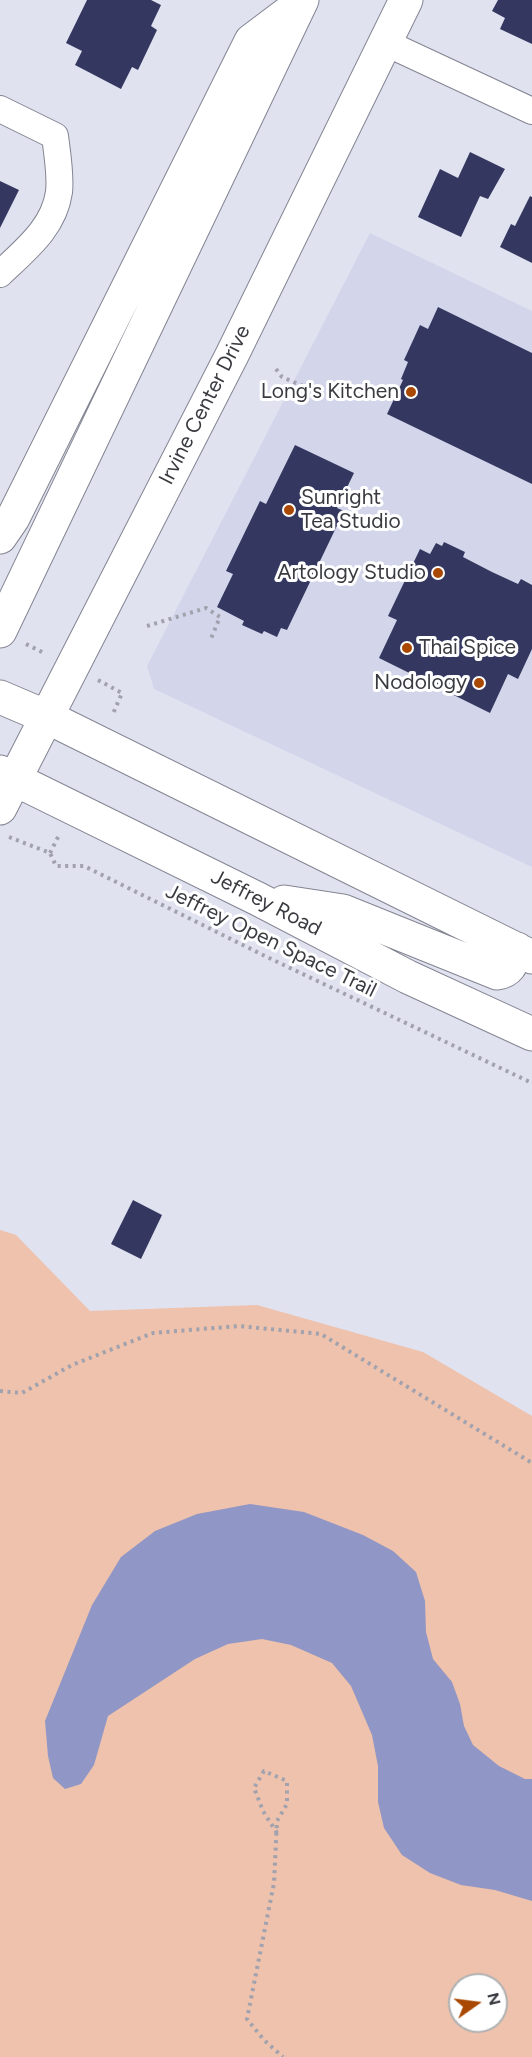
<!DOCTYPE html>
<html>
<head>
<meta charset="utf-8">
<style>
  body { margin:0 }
  #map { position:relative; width:532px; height:2057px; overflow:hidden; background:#e0e2f0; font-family:Figtree,sans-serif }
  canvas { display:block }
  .north { position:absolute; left:448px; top:1973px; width:60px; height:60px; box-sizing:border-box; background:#fff; border:2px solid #b0b1b3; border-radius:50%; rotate:76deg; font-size:16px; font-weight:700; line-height:24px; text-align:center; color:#3a3b41 }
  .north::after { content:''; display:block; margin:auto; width:21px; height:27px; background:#a94802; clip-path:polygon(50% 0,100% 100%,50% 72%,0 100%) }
</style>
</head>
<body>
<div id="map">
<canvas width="532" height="2057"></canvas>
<div class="north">N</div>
</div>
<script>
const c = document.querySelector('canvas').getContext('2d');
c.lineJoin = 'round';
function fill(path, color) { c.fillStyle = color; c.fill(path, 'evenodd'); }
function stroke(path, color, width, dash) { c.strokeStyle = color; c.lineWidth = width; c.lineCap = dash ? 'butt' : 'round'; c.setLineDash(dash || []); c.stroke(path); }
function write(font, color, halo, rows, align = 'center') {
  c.font = font + ' Figtree,sans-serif'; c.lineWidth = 6; c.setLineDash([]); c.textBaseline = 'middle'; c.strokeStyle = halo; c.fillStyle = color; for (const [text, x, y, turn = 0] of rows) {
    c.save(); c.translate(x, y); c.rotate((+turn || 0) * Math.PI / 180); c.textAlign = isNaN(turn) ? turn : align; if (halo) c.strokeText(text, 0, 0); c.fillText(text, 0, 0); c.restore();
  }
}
fill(new Path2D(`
  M370,233L532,311V867L154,689L147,666Z`), '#d3d6eb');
fill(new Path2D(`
  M0,1230L16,1235L90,1311L257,1305L423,1352L532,1416V2057H0ZM460,1985H496V2021H460Z`), '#eec2ac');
fill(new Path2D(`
  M250,1504L304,1512L363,1535L393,1551L416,1572L425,1601L426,1632L433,1659L452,1682L460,1704L464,1726L473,1745L499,1766L525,1779H532V1901L495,1890L461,1885L430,1873L402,1855L384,1828L378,1802V1766L372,1735L351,1686L332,1663L291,1645L262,1639L228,1644L195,1659L108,1716L94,1765L81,1784L65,1789L53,1778L48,1756L45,1721L92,1605L121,1557L155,1531L197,1514Z`), '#9096c5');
fill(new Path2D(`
  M87,0H151L161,5L151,26L157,30L148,49L138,70L132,67L121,89L75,65L82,51L66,43Z
  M498,0H532V44L500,29L505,18L492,11Z
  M470,152L505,169L488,199L480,196L461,237L418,217L440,169L458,178Z
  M0,181L19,190L0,228Z
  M530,196L532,197V263L500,247L511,224L515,226Z
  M438,307L532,353V484L387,414L403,380L401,379L408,362L404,360L420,325L428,329Z
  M295,445L354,473L337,508L344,511L287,630L281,628L277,637L264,631L262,634L242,625L244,621L217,607L233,574L226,571L260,501L266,504Z
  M444,542L465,552L463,557L492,572L518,584L521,579L532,585V649L518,679L508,674L490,713L379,658L397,620L388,616L420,549L430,554L436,543L442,546Z
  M133,1200L162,1215L141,1259L111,1244Z`), '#343860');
const street = new Path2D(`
  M386,43L532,111
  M0,109L55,136C57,152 61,176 59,192C54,228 25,250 0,274`);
const primary = new Path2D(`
  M0,537L13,518L251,41L296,7
  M0,631L302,0
  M0,697L47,717L532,957
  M0,772L258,899L408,977L532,1034
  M0,808L232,355L406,0
  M284,902L343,911L497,973C511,971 512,962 517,949`);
stroke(street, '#838592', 28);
stroke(primary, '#838592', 35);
stroke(new Path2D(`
  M276,369L282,377L319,393
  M147,626L206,608L220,617L210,641
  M26,644L46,654
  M98,680L122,693L112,716
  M9,837L50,853L56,866H84L267,957L532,1083
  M50,853L59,835
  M0,1391L22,1393L72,1365L153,1333L239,1326L321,1334L532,1463
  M277,1833L263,1811L254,1788L264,1771L287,1781V1804L277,1821L274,1883L247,2019L264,2040L283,2057`), '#a1a2ad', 4, [3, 4.5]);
stroke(street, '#fff', 26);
stroke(primary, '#fff', 33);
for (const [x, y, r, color] of [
  [411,392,6,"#a94802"],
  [289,510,6,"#a94802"],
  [438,573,6,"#a94802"],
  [407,648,6,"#a94802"],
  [479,683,6,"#a94802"]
]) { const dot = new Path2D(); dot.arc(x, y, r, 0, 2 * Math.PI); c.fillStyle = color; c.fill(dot); stroke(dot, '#fff', 2); }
write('21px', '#3a3b41', '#fff', [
  ["Long's Kitchen",399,392],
  ["Sunright",301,498,"left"],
  ["Tea Studio",301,522,"left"],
  ["Artology Studio",426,573],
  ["Thai Spice",419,648,"left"],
  ["Nodology",467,683]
], 'right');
write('21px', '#3a3b41', '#fff', [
  ["Irvine Center Drive",205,405,-63],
  ["Jeffrey Road",266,903,27],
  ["Jeffrey Open Space Trail",271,941,26]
]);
</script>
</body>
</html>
